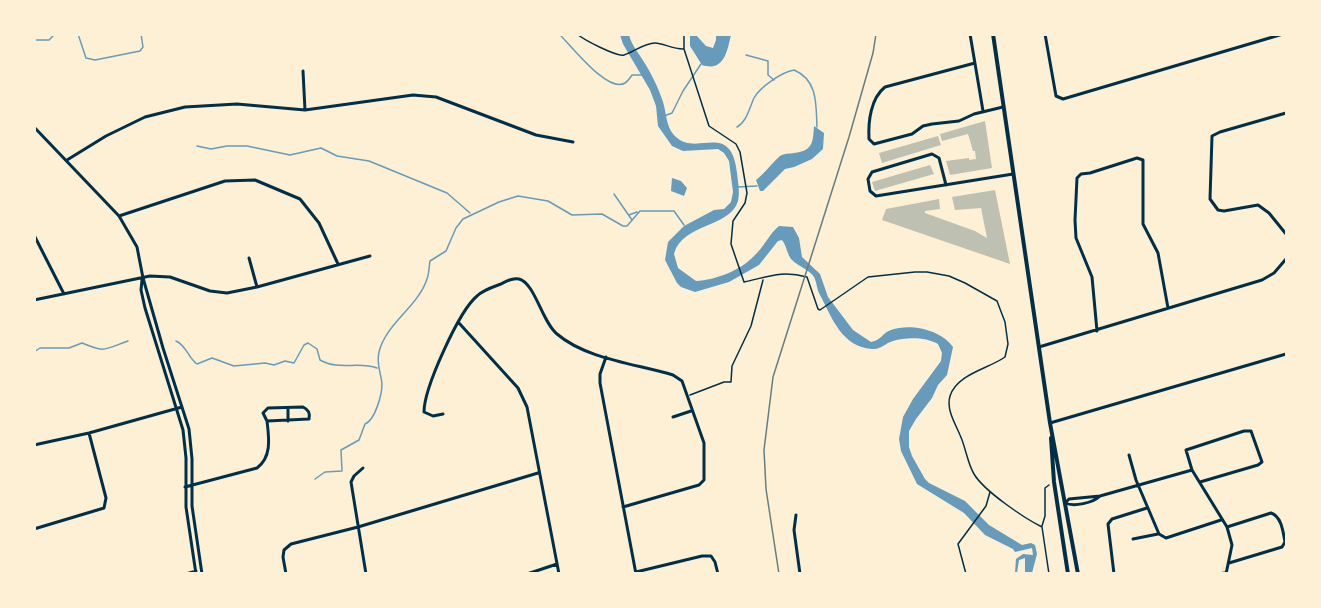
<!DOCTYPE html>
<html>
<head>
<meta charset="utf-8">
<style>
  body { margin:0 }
  #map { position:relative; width:1321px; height:608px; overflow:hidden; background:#fdf0d5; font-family:"Fira Sans Condensed",sans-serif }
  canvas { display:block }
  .frame { position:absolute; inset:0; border:36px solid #fdf0d5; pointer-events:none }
</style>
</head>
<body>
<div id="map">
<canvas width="1321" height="608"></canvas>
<div class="frame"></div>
</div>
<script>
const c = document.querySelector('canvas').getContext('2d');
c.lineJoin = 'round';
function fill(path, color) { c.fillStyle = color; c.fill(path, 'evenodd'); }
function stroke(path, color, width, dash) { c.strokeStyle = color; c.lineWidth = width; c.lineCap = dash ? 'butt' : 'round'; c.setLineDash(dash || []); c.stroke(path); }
fill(new Path2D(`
  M620,35H629C632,46 638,52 644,62C651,73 658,87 662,99C667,112 665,127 676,137C697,157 731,120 737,173C738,182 740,192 738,201C730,228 682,223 674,254L678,268L696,281C716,280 741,270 754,256C764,247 769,234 779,226L793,227L799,238L802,257L820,274L828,297L853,330L871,342C882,340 882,333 891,330C911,323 941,330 953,347L947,375L938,385L932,398L916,419L909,431V447L912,456L925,479L929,483L965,501L989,525L1022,545L1031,543L1035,545L1037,554L1032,573H1025V558L1019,560L1017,573H1015L1016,559L1023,554L1033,555L1032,548L1015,552L1013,549L985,535L964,513L917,484L901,451L899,439L903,417L913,399L941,361L942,353L938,344C926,337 906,337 893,341C885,343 881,350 872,349C842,347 832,318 820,295C817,290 817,283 814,277C810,270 798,266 792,260C787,255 787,246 782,240L778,241L759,265L729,282L695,292L681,287L677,283L665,260L668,242L684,226L714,210L724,209L731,202L733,192L729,161L724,153L718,149L683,151L672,146L658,126L656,106L650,90L623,44Z
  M690,35H696L706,46L713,48L716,40V35H731C727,52 724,72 702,65L690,46Z
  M814,126L824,133L823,149L812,159L794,167L785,169L763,191H760L756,180C765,173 772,163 780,156C785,153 789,154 794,153C814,151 813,140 814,126Z
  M672,178L681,181L687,188L684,196L671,191Z`), '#669bbc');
stroke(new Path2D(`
  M78,34L86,58L95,60L140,51L143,47L141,34
  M559,34C571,45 608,94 625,83C628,81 630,78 632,75H643
  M34,40H49L55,34
  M746,55L768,61V75L774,80
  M664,116L672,113L683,91L701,64
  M737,127C747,121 749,109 754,98C760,87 782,72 794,70C818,80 816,105 817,127
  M197,146L211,149L227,146H247L290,155L321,148L337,156L369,161L447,193L470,213
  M737,187L757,186
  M614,194L632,220
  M629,215L637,212
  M176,341C187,346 188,358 197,364L212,358L234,366L265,363L274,365L285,361L294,363L304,345L308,343L317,349L320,360C339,371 358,361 377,368
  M34,352L40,348H69L82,343C106,353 103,350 128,341
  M315,479L325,472L342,471L341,450L359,440L365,424C375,420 382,395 382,384C381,372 376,365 379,352C386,323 418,307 427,279C429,274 429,267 430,261L446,251L456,228L463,219L499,202L518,196L548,201L572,215L602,214L623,226H627L640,211H674L684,225`), '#669bbc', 1.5);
fill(new Path2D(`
  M985,121L992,168L950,175L946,161L969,158V160L976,159L975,151H973L968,134L942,141L940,134Z
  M938,136L941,145L882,163L879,153Z
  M930,165L934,174L875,191L872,182Z
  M995,190L1010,264L882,220L886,209L939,199L940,209L925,211V213L975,231L987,238L981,208L955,210L952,197Z`), '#bec0b2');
stroke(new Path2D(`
  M577,34C584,40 617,57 624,55C634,52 644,43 655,43C663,43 672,49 683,49
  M684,34V49L709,126L736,144L740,152L747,193L745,203L733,221L731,244L744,282C768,277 781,270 807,277L818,309L820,310L868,277L915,272H927L949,276L965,283L997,301L1005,322L1008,344L1005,357C988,369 957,374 950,396C946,409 955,423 960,435C966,448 967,462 974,474C984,491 1024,518 1042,527L1049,574
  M690,395L724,382H731L732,366L751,326L763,280
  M1042,526L1045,516V488L1049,485
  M966,574L958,544L986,506L990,492`), '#003049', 1.5);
stroke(new Path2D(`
  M970,34L983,111
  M1045,34L1056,96L1063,99L1283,34
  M975,63L885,87C871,98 868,121 869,139L874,144L912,134L923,126L932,124L959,121L974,114L1003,107
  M303,71L305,110
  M1286,113L1220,132L1212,136L1210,199L1218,210L1224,211L1258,205L1269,213L1286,234
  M34,127L119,216L137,247L143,278L163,348L189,429L192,459V506L202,574
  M67,160L106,136L145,117L185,107L237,104L305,110L413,95L436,97L536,135L573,142
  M946,185L939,158L932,154L872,172L868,179L870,191L876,196L1013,174
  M119,216L225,181L255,180L300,199L319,223L338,264
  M34,235L64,294
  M249,258L257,287
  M142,280L141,290L145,308L183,430L186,458V507L196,574
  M34,300L150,276L170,277L210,291L227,293L257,287L370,256
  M459,323L518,388L527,407L559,574
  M1097,331L1092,277L1076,238L1075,220L1077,178L1081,174L1090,173L1137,158L1143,160V224L1158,253L1168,308
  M1039,347L1262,280L1274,273L1286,259
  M606,357L600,374V383L636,574
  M288,408V421
  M443,414L433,416L424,412C424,388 459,311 477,296C483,290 493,287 501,284C507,281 512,278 519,279C535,283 542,322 557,334C586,359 637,364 673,375L682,381L704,443V480L699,485L623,507
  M673,417L691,411
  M1050,423L1286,354
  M34,445L89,433L182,407
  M1129,455L1136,480L1159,534L1166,538L1221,520
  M363,468L354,476L351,482L366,574
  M1192,470L1186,450L1244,431H1251L1262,462L1258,465L1200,482
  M185,487L257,468C272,457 269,438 267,421L309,419C310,413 309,410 303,407L268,408L263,413L267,421
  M1100,496C1093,503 1074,507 1065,503L1069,499L1100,496L1192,470L1227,527L1232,545L1226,574
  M796,515L794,530L800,574
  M1227,527L1271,513C1282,517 1283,532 1285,542L1282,547L1229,563
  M34,529L104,508L106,498L89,433
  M1133,539L1158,534
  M636,572L702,556H711L715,562L718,574
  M186,574L196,571
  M286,574L283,557L284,550L291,544L358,527L538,473
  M527,574L557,564
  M1114,574L1108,524L1112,519L1147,508
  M1216,574L1225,573`), '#003049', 3);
stroke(new Path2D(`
  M993,34L1050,423L1078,574
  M1051,438L1054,482L1068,574`), '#003049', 4);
stroke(new Path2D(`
  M779,574L766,489L764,450L773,377L849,137L873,53L876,34`), '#657d81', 1.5);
</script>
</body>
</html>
